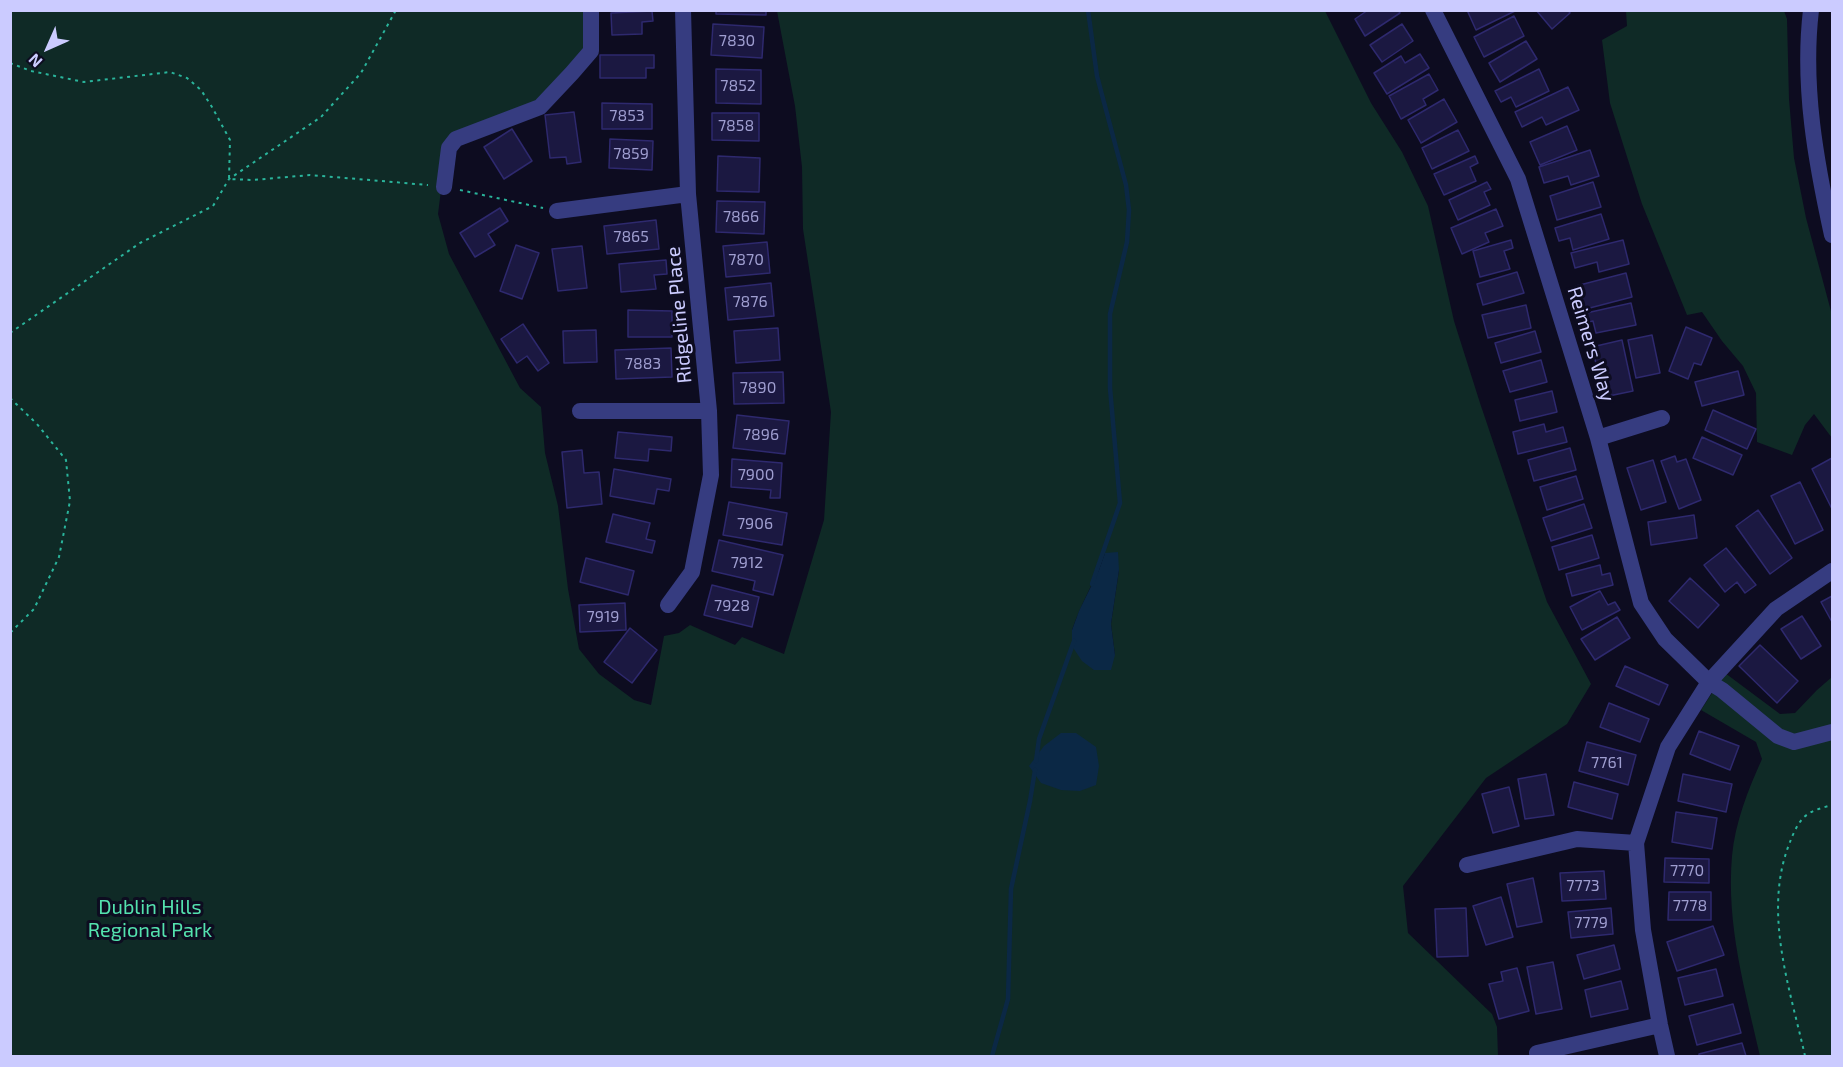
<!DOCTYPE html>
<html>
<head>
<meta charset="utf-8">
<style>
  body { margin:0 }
  #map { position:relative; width:1843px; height:1067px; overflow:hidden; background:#0d0c20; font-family:"Exo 2",sans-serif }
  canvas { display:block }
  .frame { position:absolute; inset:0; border:12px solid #cbcbff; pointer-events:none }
  .north { position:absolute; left:18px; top:18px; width:60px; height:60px; -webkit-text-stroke:4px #0d0c20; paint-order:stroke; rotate:225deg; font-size:16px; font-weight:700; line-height:24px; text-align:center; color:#cbcbff }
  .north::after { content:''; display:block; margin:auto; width:21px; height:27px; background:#cbcbff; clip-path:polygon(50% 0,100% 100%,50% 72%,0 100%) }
</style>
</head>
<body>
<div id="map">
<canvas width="1843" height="1067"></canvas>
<div class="frame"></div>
<div class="north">N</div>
</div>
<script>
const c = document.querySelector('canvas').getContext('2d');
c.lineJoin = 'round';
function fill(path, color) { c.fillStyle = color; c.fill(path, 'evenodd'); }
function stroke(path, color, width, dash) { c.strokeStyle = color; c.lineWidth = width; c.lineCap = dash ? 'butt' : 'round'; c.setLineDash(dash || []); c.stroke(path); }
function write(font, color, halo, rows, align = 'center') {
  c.font = font + ' "Exo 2",sans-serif'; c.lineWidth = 6; c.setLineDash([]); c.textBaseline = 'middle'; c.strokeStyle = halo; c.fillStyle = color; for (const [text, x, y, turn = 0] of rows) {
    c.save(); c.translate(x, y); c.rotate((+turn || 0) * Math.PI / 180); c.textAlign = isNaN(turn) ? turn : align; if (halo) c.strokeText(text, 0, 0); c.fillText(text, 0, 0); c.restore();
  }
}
fill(new Path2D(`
  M10,11H589L590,48L536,104L446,150L438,214L449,254L520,388L541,407L545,453L558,506L568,589L579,649L599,674L634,700L651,705L664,636L679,633L690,625L735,645L742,637L784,654L824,520L831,412L803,229L802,167L795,106L777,11H1325L1371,103L1402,152L1428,206L1454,321L1480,403L1547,602L1591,684L1567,724L1486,778L1403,886L1408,933L1492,1014L1497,1027L1498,1056H11ZM1105,553L1119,570L1111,624L1115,655L1072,630C1081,603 1096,579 1105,553Z
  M1626,11H1784L1787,19L1789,99L1794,158L1806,218L1832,315V438L1814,414L1805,425L1792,455L1757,442L1756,393L1743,366L1722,341L1702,312L1687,315L1642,204L1610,103L1602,40L1627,26Z
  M1725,673L1780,714L1795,713L1817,690L1832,677V1056H1760C1745,990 1726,925 1732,856C1735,823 1748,790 1762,759L1756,742L1701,710Z`), '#0f2a26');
fill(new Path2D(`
  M1118,552L1119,570L1111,624L1115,655L1111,670H1094L1082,661L1072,646V630L1079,611L1099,570L1105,553Z
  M1061,733H1076L1096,747L1099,766L1096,785L1080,791L1061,790L1041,783L1029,766L1044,746Z`), '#0b2845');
stroke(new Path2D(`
  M1088,10L1097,76L1126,185L1129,210L1127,242L1110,314V388L1120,503L1092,584
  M1036,761L1039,739L1074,641
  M992,1056L1008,999L1011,889L1030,801L1035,770`), '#0b2845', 4.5);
const building = new Path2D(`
  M716,10H766V15L716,14Z
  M1368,10H1398L1400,13L1365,36L1355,19Z
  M1467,10H1517L1476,30Z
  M1536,10H1568L1570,13L1552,29Z
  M652,11L653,21L642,22V34L612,35L611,13Z
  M1514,16L1524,36L1484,57L1474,37Z
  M713,24L764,27L762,58L711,55Z
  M1402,24L1413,41L1382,62L1370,45Z
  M1526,41L1537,59L1500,82L1489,63Z
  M1420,54L1429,68L1387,94L1374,73L1401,56L1405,63Z
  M600,55H654V68H646V78H600Z
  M716,69L761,70V104L716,103Z
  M1539,69L1549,91L1516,107L1511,97L1501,102L1495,91Z
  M1429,74L1438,90L1423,99L1426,105L1401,119L1389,96Z
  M1568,87L1579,110L1546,125L1542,117L1522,127L1515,112Z
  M1444,99L1457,122L1421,143L1408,120Z
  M602,103L652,104V129H602Z
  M574,112L581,162L567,164L566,157L550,158L545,115Z
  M712,113H759V141L712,140Z
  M1567,126L1577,150L1540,165L1530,142Z
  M512,129L532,161L504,179L484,147Z
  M1458,130L1469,151L1432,169L1422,148Z
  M610,139L653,141L652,170L609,168Z
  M1590,150L1599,176L1571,185L1568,176L1544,183L1539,167Z
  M718,156L760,158L759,192L717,191Z
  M1475,156L1478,163L1470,167L1476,181L1444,195L1434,174Z
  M1487,182L1491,189L1484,192L1490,205L1458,220L1449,200Z
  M1593,182L1601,207L1557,220L1550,196Z
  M717,201L765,202L764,234L716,232Z
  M500,208L508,221L488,234L495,245L475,257L460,233Z
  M1496,209L1503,226L1485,233L1489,242L1462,254L1451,228Z
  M1601,214L1609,239L1573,250L1570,238L1559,241L1555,228Z
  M656,220L659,249L607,254L604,226Z
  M1511,240L1513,248L1504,251L1510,269L1480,277L1473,251Z
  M1623,240L1629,264L1599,272L1597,262L1575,268L1571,253Z
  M767,242L770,273L726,277L723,246Z
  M516,245L539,253L522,299L500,291Z
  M582,246L587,288L558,291L552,249Z
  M666,260L667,274L654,275L656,289L621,292L619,264Z
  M1517,272L1524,293L1483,305L1477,284Z
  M1626,273L1632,297L1582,310L1576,286Z
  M771,283L774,316L728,320L725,288Z
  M1631,303L1636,325L1596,333L1593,321L1584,323L1582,314Z
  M1526,305L1531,328L1488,338L1482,315Z
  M628,310L672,311V337H628Z
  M523,324L549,363L538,371L527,356L517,363L501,339Z
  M1686,327L1712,338L1701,365L1694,363L1688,379L1669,371Z
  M778,328L780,360L736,363L734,331Z
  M596,330L597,362L564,363L563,331Z
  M1535,331L1541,352L1501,363L1495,343Z
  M1652,335L1660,373L1636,378L1628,340Z
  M1622,340L1633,391L1604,397L1592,347Z
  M671,348L672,377L616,379L615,350Z
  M1541,360L1547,382L1510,392L1503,371Z
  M1738,371L1744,395L1702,406L1695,382Z
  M783,372L784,403L734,404L733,373Z
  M1552,391L1557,412L1520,421L1515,400Z
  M1713,410L1756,429L1747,449L1705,430Z
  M737,415L789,421L785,454L733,448Z
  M1544,424L1546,432L1563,427L1567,442L1518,454L1513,432Z
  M618,432L672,437L671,451L649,449L648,461L615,458Z
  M1702,437L1742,455L1733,475L1693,458Z
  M1570,448L1576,470L1534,481L1528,460Z
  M582,450L584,473L599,472L602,504L567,508L562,452Z
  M1675,456L1677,462L1686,459L1701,500L1679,509L1661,461Z
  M1832,458V509L1812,469Z
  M732,459L782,463L780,498H770L771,490L731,487Z
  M1653,460L1666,502L1641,510L1627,468Z
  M614,469L671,479L669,491L657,489L654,504L610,496Z
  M1576,476L1583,499L1547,510L1540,487Z
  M1800,482L1823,530L1795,544L1771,496Z
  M729,502L787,513L782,545L723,535Z
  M1584,504L1592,528L1551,541L1543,518Z
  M1758,510L1792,558L1770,574L1736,526Z
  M613,514L650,523L646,539L655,541L652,553L606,542Z
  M1694,515L1697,538L1651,545L1648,522Z
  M1592,535L1599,558L1559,570L1552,547Z
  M719,540L783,555L773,595L753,590L755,581L712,571Z
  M1726,548L1756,585L1745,593L1737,582L1725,592L1704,565Z
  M586,558L634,571L628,595L580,582Z
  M1600,565L1602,575L1610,573L1613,585L1572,596L1566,574Z
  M1690,578L1719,605L1698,628L1669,601Z
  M712,585L759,597L752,627L704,615Z
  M1600,591L1608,605L1615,602L1620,610L1582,630L1570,607Z
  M1832,596V622L1821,602Z
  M625,603L626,630L580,632L579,605Z
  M1802,616L1821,646L1801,659L1781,629Z
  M1617,617L1630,638L1595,660L1581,639Z
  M630,628L657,650L632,683L604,662Z
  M1760,645L1798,681L1777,703L1739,666Z
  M1625,666L1668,685L1659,705L1616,686Z
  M1609,703L1649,719L1640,742L1600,727Z
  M1699,731L1739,746L1730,770L1690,754Z
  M1587,742L1636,755L1628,785L1579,771Z
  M1546,774L1554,815L1525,819L1518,779Z
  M1683,774L1732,784L1726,812L1678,801Z
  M1574,782L1618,794L1612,819L1568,807Z
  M1509,787L1519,826L1493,833L1482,794Z
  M1676,812L1717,818L1712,849L1672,842Z
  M1665,858L1709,859V883L1664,882Z
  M1604,871L1606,899L1562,901L1560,873Z
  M1533,878L1542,922L1517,927L1507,884Z
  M1669,892H1711V920H1668Z
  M1501,897L1513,937L1486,945L1473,906Z
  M1466,908L1468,956L1437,957L1435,909Z
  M1611,908L1613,934L1571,938L1568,912Z
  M1713,926L1724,955L1677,971L1667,942Z
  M1614,945L1620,969L1584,979L1577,955Z
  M1553,962L1562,1009L1536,1014L1527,967Z
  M1517,968L1529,1011L1499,1019L1489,984L1503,981L1501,972Z
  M1716,969L1723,996L1685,1005L1678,978Z
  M1621,981L1628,1009L1591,1017L1585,990Z
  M1733,1004L1741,1033L1697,1045L1689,1016Z
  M1742,1043L1746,1056H1699V1054Z`);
fill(building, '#1b1841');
stroke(building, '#2e296e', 1.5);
stroke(new Path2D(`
  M10,63L31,71L84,82L170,72L187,78L201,90L212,107L230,140L229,179L253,180L310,175L428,185
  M460,190L543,208
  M10,333L140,243L213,206L229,179L321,117L361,73L396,10
  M10,398L37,424L66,460L70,501L59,557L34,609L10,633
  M1805,1056C1790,988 1762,911 1790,842C1793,834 1797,825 1803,818C1811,810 1822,808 1832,805`), '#2ab49b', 2, [3, 4.5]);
stroke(new Path2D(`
  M1433,10L1518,179L1598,438L1641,603L1665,639L1709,682L1722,690L1778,736L1794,742L1832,732
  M1811,10C1802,86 1816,162 1832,235
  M444,187L449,148L456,139L540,107L572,73L591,51V10
  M557,211L688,194
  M580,411H709
  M1598,438L1662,418
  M668,605L692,572L711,475L709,411L688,194L683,10
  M1467,865L1577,839L1636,843
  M1537,1053L1660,1025
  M1667,1056L1660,1025L1643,930L1636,843L1668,747L1709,682L1776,609L1832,571`), '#363c80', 16);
write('16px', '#9f9ed0', null, [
  ["7830",737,41],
  ["7852",738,86],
  ["7853",627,116],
  ["7858",736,126],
  ["7859",631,154],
  ["7866",741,217],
  ["7865",631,237],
  ["7870",746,260],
  ["7876",750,302],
  ["7883",643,364],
  ["7890",758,388],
  ["7896",761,435],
  ["7900",756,475],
  ["7906",755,524],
  ["7912",747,563],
  ["7928",732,606],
  ["7919",603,617],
  ["7761",1607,763],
  ["7770",1687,871],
  ["7773",1583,886],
  ["7778",1690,906],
  ["7779",1591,923]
]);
write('20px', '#cbcbff', '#0d0c20', [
  ["Ridgeline Place",679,315,-95],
  ["Reimers Way",1591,344,73]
]);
write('20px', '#54e2ae', '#0d0c20', [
  ["Dublin Hills",150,907],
  ["Regional Park",150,930]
]);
</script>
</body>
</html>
